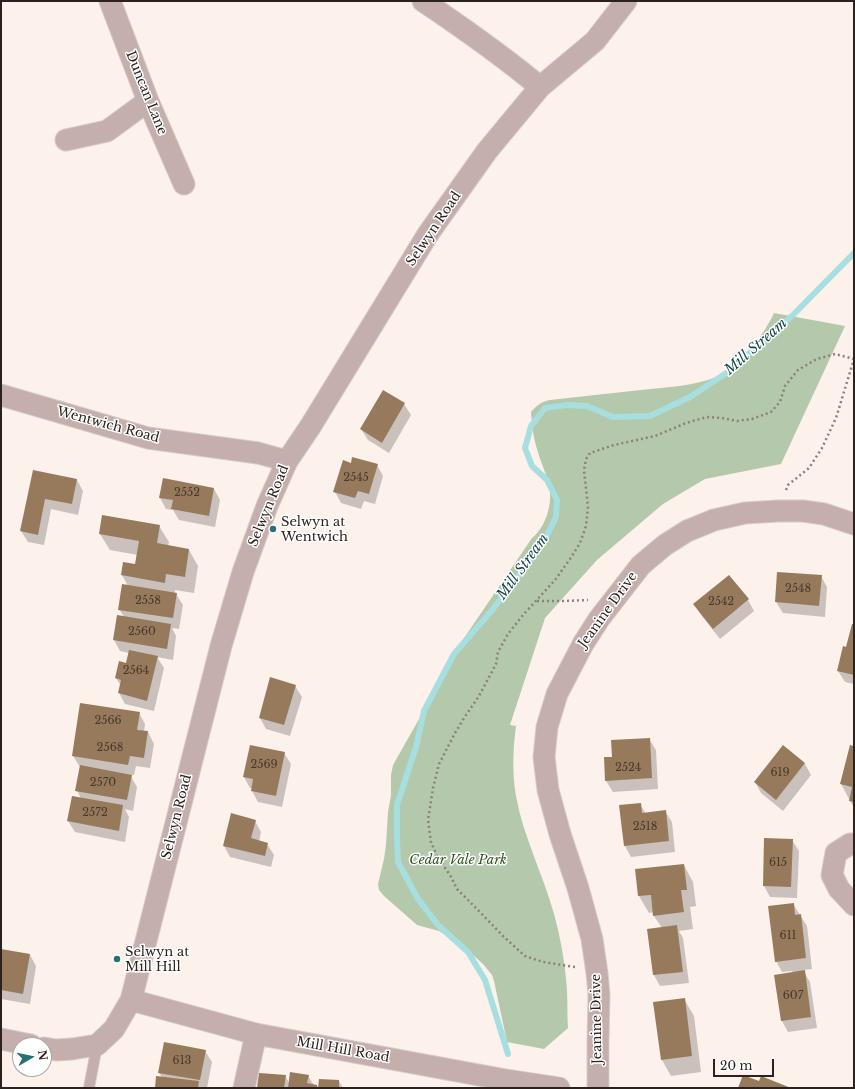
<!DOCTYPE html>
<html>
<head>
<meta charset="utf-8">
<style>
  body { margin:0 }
  #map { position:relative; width:855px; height:1089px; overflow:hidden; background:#fdf1eb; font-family:"Libre Baskerville",serif }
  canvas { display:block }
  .frame { position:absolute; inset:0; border:2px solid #2c221d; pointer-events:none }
  .north { position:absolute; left:12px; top:1037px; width:40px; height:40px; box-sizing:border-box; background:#fff; border:1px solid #aba7a5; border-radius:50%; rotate:81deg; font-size:11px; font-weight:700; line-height:16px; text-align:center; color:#2c221d }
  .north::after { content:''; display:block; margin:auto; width:14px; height:18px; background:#277176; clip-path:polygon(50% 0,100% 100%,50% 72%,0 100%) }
  .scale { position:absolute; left:713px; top:1059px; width:61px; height:18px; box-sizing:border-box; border:2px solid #2c221d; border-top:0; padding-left:5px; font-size:12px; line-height:14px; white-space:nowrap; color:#2c221d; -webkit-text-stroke:3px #fff; paint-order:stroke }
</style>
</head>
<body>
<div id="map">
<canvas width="855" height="1089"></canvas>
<div class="frame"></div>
<div class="north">N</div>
<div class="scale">20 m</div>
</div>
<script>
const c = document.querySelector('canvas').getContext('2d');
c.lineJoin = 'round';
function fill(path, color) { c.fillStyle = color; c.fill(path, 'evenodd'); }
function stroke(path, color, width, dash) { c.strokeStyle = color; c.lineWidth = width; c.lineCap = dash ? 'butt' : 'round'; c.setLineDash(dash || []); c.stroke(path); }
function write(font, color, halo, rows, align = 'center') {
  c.font = font + ' "Libre Baskerville",serif'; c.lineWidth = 3; c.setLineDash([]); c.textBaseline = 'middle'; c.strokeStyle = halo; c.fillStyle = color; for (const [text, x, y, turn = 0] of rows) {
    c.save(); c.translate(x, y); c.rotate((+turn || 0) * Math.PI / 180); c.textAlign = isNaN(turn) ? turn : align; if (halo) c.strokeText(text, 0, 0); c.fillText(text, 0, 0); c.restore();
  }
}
fill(new Path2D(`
  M774,313L845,326L781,464L705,479L663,504L597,560L545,618L510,725L516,726C513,749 512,773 516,796C523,836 543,874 554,914C560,935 564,958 566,979C568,995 567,1012 568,1028L544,1049L507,1042L494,981L492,975L483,964L462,945L439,931L417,925L384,896L379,890L378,884L384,859L386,845L388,812L391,795V775L393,765L414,728L445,672L454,650L458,647L532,538C539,532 544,524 547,515C556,488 544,474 537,449C533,436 532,424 531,412C537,405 541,402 550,400C580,397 610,393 641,390C666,387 704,386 726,372C745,361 765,332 774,313Z`), '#b4c8ab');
fill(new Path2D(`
  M404,404L411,415L389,453L368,440L361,429Z
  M377,465L383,476L375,504L364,501L361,509L341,503L335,492Z
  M34,471L77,480L83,491L78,515L51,509L44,545L28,542L21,531Z
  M214,489L220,500L215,527L179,520L173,510L166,509L160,498Z
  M159,526L169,542L168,546L189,550L198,566L194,593L175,590V594H176L183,605L179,629L172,628L176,636L173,660L157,657L164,668L154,711L125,704L119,693L121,686L116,678L126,664L129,653L120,651L114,640L124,617L119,609L128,586L122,575L136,566L138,555L110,550L100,534Z
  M778,573L821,576L827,587L825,617L783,613L776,602Z
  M748,600L754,611L720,639L701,615L694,604Z
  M854,625V684L845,682L838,671Z
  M295,686L302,697L290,736L266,729L260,718Z
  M81,704L139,713L145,724L144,732H148L154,744L150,768L136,766L134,775H130L137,787L133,811L125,809L129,817L125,842L75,832L68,821L73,797L81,799L77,790L80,767L73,756Z
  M649,739L656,750L658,789L613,792L606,781L613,758Z
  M783,747L805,764L811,775L783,811L761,793L755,782Z
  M854,747V808L841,784Z
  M284,753L291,764L282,807L258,802L252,791V788H250L244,777Z
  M640,804L646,814L665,811L672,822L675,852L631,857L625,846Z
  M255,821L261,832L259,842L267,844L274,855L271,867L230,857L224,846Z
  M792,840L799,851L797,898L770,897L764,886Z
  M684,865L693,882L696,906L690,907L693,929L679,931L683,938L689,983L660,986L654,975L648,930L662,928L654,916V912L649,913L639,896L636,870Z
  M793,904L807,926L812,969L803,970L810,982L817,1028L788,1032L782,1021L775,975L793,973L792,971L782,972L776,961Z
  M1,950L30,955L36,966L30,1004L1,999Z
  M684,999L694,1016L701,1072L671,1076L662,1060Z
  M205,1051L212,1062L207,1088H156L162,1078L159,1072Z
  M285,1076L290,1084L308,1076L314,1085H317L318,1088H258Z
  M339,1081L343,1088H319Z`), '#0003');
stroke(new Path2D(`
  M508,1054L485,980L468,952L438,925L418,899L398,862L397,838V805L416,747L424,711L454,654L493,609L519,575L544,541L556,517L557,500L547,480L532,466L525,448L531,426L545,408L567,405L587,406L613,417L650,416L690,397L728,372L792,316L854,253`), '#a7dee0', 6);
fill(new Path2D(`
  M383,390L405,403L382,443L360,429Z
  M352,457L378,464L369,494L358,491L355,498L333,492L343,460L351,463Z
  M33,470L77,479L72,504L45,499L38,535L20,531Z
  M163,478L214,488L209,516L171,509L173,500L159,498Z
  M102,515L160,525L157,543L189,549L185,577L166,574L165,583L121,575L123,562L135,564L139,541L99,534Z
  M777,572L822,575L819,606L775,602Z
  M729,575L749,599L713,629L693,604Z
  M122,584L177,593L173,618L118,610Z
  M117,615L171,624L167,649L113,640Z
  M852,624H854V675L837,671L843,646L846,647Z
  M129,650L158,656L147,701L118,693L121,680L115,678L119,661L126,663Z
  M270,677L296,685L284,725L259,718Z
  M80,703L140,712L137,730L148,731L144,758L130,756L128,765L72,756Z
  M650,738L652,778L605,781L604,757H612L611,740Z
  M250,745L285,752L276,796L251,791L253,779L243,777Z
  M783,745L805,763L776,800L754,782Z
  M850,745L854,746V802L849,801L852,787L840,784Z
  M80,765L132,775L127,800L75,791Z
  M72,796L123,805L119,831L67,821Z
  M641,803L642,813L666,810L669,841L624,846L619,805Z
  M231,813L256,820L251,838L268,843L265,856L223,846Z
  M764,838L793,839L791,887L763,886Z
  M684,864L687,890H681L684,912L653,916L651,895L638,896L635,869Z
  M794,903L795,915L801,914L806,958L775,962L768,906Z
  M677,925L683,972L653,975L647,929Z
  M1,949L30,954L23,994L1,990Z
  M805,970L811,1017L781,1021L774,975Z
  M685,998L692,1056L661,1060L653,1002Z
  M164,1042L206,1050L200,1080L158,1073Z
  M290,1072L309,1075L307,1083L317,1085V1088H288Z
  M259,1073L286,1075L284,1088H257Z
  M743,1075L759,1081L761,1076L791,1088H738Z
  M156,1076L199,1081L198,1088H155Z
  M319,1079L339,1080V1088H318Z`), '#977a5c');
const lane = new Path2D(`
  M89,1088L97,1045`);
const street = new Path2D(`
  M110,1L148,101L184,184
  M423,1C463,28 503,56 540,87
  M66,140L107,131L148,101
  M1,395L148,438L258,453L287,461
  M854,844H850L836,853L832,875L839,889L854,905
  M131,1000L256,1034L506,1080L559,1088
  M1,1039L31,1045
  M44,1048L56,1050L72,1049L97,1045L114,1029L131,1000L221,646L243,572L267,506L287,461L310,427L428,234L487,151L540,87L595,41L626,1
  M244,1088L256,1034
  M598,1088V1042L599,994L597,973L592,939L578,888L560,834L548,790L544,757L547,727L557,694L583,644L599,619L641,565L665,545L687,531L714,520L745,513L778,511H803L824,514L854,524`);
stroke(lane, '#d7ccc6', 12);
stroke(street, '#d7ccc6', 23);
stroke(new Path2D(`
  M786,490L788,485L809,468L822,448L836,418L854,359
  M537,601H564L588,600
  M575,967L543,962L525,956L504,937L476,908L457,889L450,875L438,858L431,842L428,820L433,788L439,764L455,733L466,715L479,696L496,664L498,652L508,634L523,615L555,580L570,559L580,543L586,526L588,507L584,470L586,459L590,453L614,445L655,436L686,423L707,417L722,418L737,421L752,419L771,412L780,402L785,386L798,370L817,359L835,354L854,359V358`), '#8b807a', 2.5, [2, 3]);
stroke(lane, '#c4afac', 10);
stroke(street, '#c4afac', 21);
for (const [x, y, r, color] of [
  [273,529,4,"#277176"],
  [117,959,4,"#277176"]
]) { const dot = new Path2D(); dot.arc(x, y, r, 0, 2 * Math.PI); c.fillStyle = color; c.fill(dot); stroke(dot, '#fff', 1.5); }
write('11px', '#47382d', null, [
  ["2545",356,478],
  ["2552",187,493],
  ["2548",798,589],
  ["2558",148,601],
  ["2542",721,602],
  ["2560",142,632],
  ["2564",136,671],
  ["2566",108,721],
  ["2568",110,748],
  ["2569",264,765],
  ["2524",628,768],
  ["619",780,773],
  ["2570",103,783],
  ["2572",95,813],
  ["2518",645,827],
  ["615",778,863],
  ["611",788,936],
  ["607",793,996],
  ["613",182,1061]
]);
write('13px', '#2c221d', '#fff', [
  ["Duncan Lane",146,93,68],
  ["Selwyn Road",434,229,-56],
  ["Wentwich Road",108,425,15],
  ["Selwyn Road",269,506,-68],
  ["Jeanine Drive",608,610,-54],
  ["Selwyn Road",177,817,-76],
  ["Jeanine Drive",597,1019,-91],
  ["Mill Hill Road",343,1050,10]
]);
write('13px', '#2c221d', '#fff', [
  ["Selwyn at",281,522],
  ["Wentwich",281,537],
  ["Selwyn at",125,952],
  ["Mill Hill",125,967]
], 'left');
write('italic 13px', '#325321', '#fff', [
  ["Cedar Vale Park",458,860]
]);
write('italic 14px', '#164749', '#fff', [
  ["Mill Stream",756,347,-41],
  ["Mill Stream",523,567,-54]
]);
</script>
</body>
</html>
